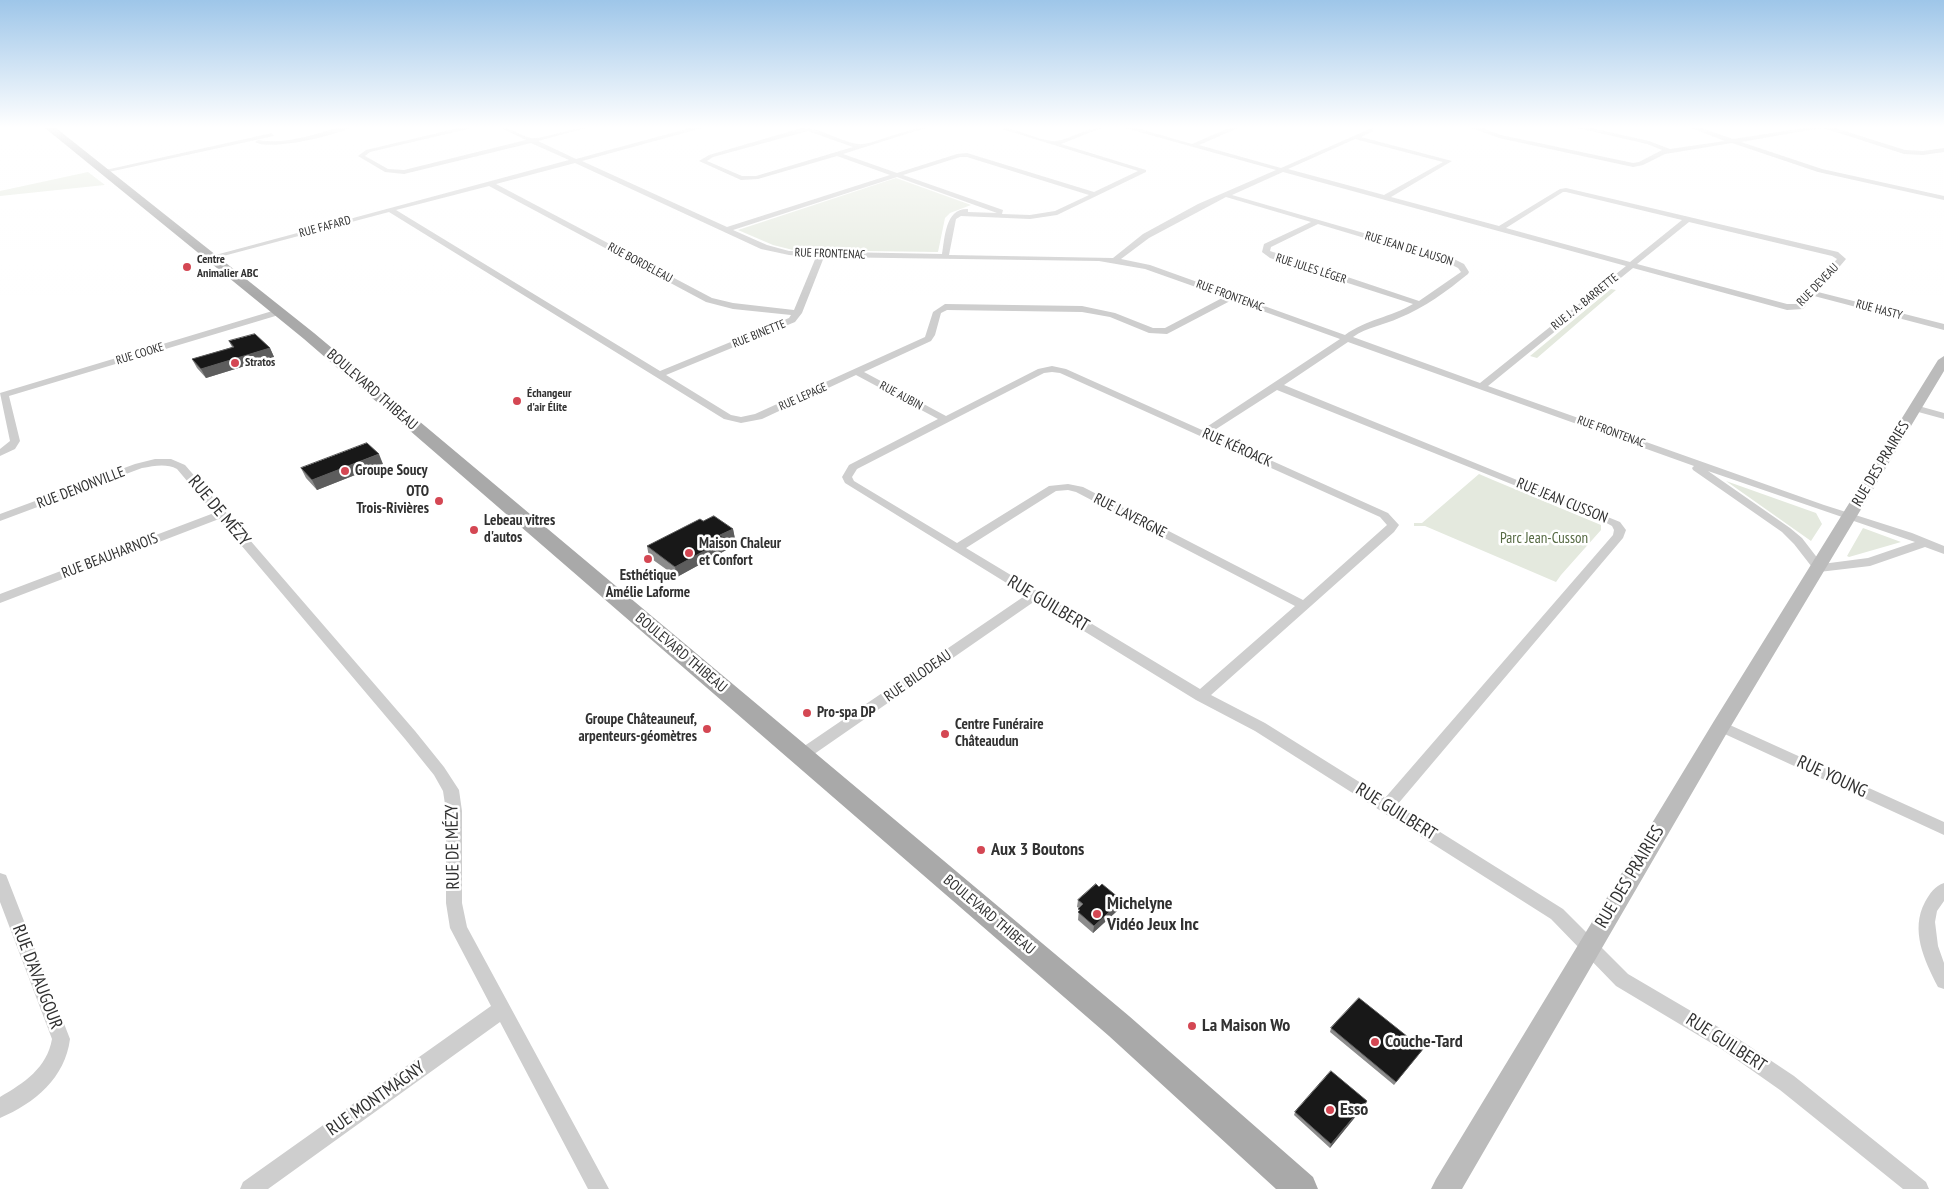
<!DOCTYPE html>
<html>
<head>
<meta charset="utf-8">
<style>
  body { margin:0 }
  canvas { display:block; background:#fff }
</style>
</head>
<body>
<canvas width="1944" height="1189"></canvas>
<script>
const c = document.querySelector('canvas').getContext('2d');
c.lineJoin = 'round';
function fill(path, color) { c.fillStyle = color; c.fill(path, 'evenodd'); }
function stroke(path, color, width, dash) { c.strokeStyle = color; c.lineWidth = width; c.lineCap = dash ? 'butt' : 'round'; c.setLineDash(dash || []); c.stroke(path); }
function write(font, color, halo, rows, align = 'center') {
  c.font = font + ' "PT Sans Narrow",sans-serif'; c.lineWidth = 5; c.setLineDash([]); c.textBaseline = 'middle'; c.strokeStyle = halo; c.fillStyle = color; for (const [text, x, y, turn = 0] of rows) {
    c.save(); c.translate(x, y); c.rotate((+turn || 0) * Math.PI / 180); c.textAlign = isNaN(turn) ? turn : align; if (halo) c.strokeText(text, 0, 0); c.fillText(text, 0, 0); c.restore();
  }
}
fill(new Path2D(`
  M88,172L105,185L0,196V191Z
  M896,178L971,205L950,213L945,218L938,252L793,250L773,245L738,230Z
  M1611,289L1616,290L1537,358L1530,356Z
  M1479,474L1493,480L1498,475L1493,480L1601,525V530L1561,575L1579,582L1561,575L1556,582L1425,526H1414V523H1422Z
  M1726,481L1816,513L1822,524L1811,541Z
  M1863,528L1901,542L1849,557L1847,556Z`), '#e4e9de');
fill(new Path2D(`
  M337,128H350C333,136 270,151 255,142L258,140C284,145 312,135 337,128Z
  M459,128H472L370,152L365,156L388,169L404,170L526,140L501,128C513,128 520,136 531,138C540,140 571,128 586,128L538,141L576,159L690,128H702L582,161L727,227L890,175L837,156L758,179L741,180L699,161L709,155L802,128C822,128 838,141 858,144C870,146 906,128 925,128L843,154L897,173L957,154L967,153L1094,192L1138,171L999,128C1018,128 1034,139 1052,141C1063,143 1085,128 1101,128L1061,144L1146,170V172L1057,215L1030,219L961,216L956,219L949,255L1113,258L1143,234L1198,204L1276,170L1125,128H1136L1192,144L1229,128H1238L1199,145L1281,168L1372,128L1373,131L1361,137L1452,161L1391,197L1499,226L1560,189L1566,188L1838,252L1846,259L1818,292L1944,324V330L1814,296L1803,309L1787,310L1633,268L1488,386L1824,505L1912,533L1944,546V554L1925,547L1870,566L1819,572L1815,571L1794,544L1782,532L1693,470L1692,468L1694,466L1348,342L1284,385L1620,522L1626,530L1623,538L1397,805L1563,909L1628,974L1737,1038L1794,1076L1926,1182L1929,1189H1903L1780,1090L1723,1050L1616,986L1551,919L1255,731L1196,700L1035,601L807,759L802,761L797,759L795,755L797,751L1026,595L845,483L842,477L849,465L938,419L856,375L762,419L741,423L724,419L389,212L212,259L208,257L569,160L531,143L404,174L385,172L358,156L366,150ZM808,131L853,147L756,176H742L707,161L713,157ZM1355,139L1443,162L1384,195L1288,169ZM960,157H967L1089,195L1055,211L1030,215L1002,214L1003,210L903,175ZM575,163L761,249L789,255L816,257L794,310L733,303L712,298L496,184ZM1283,172L1626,266L1480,383L1353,337C1367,327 1384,325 1399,318C1424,308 1447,291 1468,274L1469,272L1464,264L1454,259L1232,195ZM897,177L997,213L968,212V209C945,208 945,238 942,254L789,251L767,245L733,230ZM489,186L706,302L733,309L791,315L789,318L660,371L396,210ZM1563,192H1566L1682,220L1630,262L1506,228ZM1226,197L1311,222L1264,244L1262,252L1270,258L1413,304C1391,317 1365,320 1345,335L1150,265L1121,259L1149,238ZM1689,222L1832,256L1837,259L1798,304H1787L1637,264ZM1318,224L1448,263L1458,268L1461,272L1419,301L1270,251L1271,247ZM824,257L1099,261L1145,269L1224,297L1165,328H1153L1115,313L1082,306L945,304L933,312L925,337L755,414L741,417L731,415L666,375L795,322L802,313ZM1232,300L1340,339L1202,430L1066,369L1052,366L1038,369L946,416L864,372L931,341L935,335L941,313L947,310L1082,312L1110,317L1149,333L1167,334ZM1052,372L1060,373L1380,517L1387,525L1303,600L1083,487L1068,484L1049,486L957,543L854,481L852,477L857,469L1044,373ZM1277,390L1601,520L1612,526L1614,530L1613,535L1385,798L1265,723L1211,695L1394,532L1399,525L1388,513L1210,433ZM1708,471L1915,542L1868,558L1822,564L1802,538L1790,528ZM1068,490L1076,492L1295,606L1200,689L966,548L1056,491Z
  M1472,128H1482L1501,135L1633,163L1639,162L1662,150L1647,144L1578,128H1591L1649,141L1670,149L1725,141L1691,128H1701L1733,139L1804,128H1821L1741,142L1822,169L1944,196V200L1818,172L1732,143L1665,154L1643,165L1633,167L1499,138Z
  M1824,128H1835L1905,150L1923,151L1944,148V152L1923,155L1904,154Z
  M272,133L274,136L104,173L101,171Z
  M279,309L282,310V314L9,396L20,441L15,449L0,456V449L10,441L0,393Z
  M1915,405L1944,413V419L1911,410V406Z
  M155,459H171L185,465L415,731L444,767L459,790L462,811V903L467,927L609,1189H588L500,1022L268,1189H240L243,1182L491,1006L450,928L446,903V811L443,791L434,775L405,739L219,519L0,603V594L214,513L177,469C166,463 154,466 142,468L0,521V514L135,464Z
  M1721,721L1944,822V835L1716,730L1714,726L1716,722Z
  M0,873L6,875L8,880L70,1039C65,1078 35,1103 0,1118V1097C24,1083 47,1068 52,1039L0,902Z
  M1944,883V901L1937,911L1935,922L1938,946L1944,963V989L1938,987C1924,960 1910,930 1925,902C1930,893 1935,886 1944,883Z`), '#cecece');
fill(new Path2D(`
  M1944,356V371L1728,731L1462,1189H1431L1436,1179L1714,721L1938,360Z`), '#bbb');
fill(new Path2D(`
  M45,128H56L314,333L1129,1016L1313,1177L1318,1189H1276L1109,1036L304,339Z`), '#a9a9a9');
fill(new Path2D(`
  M229,341L270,348L274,357L206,378L197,368L192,359L232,347Z
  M383,464L317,490L306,478L301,468Z
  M703,521L733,529L735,539L727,543L728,549L677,577L649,557L647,546Z
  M1099,887L1118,904L1117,911L1093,933L1078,920L1079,908L1077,907L1078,900Z
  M1331,1028L1423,1049L1421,1052L1394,1085L1330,1032Z
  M1367,1101L1365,1105L1330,1148L1294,1115L1295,1112Z`), '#8c8c8c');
fill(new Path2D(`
  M270,348L274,357L206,378L201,369Z
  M379,454L383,464L317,490L312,480Z
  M733,529L735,539L727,543L728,549L677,577L675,567L720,535Z
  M1119,898L1117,911L1093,933L1094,926Z
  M1367,1101L1365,1105L1330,1148L1331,1144Z`), '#5d5d5d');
const building = new Path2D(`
  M255,334L270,348L201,369L192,359L234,347L229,341Z
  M367,443L379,454L312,480L301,468Z
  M714,516L733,529L720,535L726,539L675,567L647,546L700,519L703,521Z
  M1096,884L1099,887L1102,884L1119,898L1115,901L1118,904L1094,926L1078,912L1080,910L1078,909L1083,904L1078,900Z
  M1359,998L1423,1049L1396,1082L1331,1028Z
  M1331,1071L1367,1101L1331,1144L1295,1112Z`);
fill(building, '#181818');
stroke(building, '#5d5d5d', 1);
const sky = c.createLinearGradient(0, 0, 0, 295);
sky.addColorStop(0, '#9ec6e9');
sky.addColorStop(0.43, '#fff');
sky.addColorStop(1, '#ffffff00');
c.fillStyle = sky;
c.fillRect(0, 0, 1944, 295);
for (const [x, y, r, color] of [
  [187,267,5,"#d44753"],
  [235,363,5,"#d44753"],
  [517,401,5,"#d44753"],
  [345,471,5,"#d44753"],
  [439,501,5,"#d44753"],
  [474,530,5,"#d44753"],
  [689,553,5,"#d44753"],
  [648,559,5,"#d44753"],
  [807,713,5,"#d44753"],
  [707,729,5,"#d44753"],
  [945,734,5,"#d44753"],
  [981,850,5,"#d44753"],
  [1097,914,5,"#d44753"],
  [1192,1026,5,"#d44753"],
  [1375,1042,5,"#d44753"],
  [1330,1110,5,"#d44753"]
]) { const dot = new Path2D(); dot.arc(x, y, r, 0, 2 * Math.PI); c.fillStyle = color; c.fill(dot); stroke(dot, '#fff', 2); }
write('12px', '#313131', '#fff', [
  ["RUE FAFARD",325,227,-15],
  ["RUE JEAN DE LAUSON",1409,249,17],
  ["RUE FRONTENAC",830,254,2],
  ["RUE BORDELEAU",640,263,28],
  ["RUE JULES LÉGER",1311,269,18],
  ["RUE DEVEAU",1818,285,-46],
  ["RUE FRONTENAC",1230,296,20],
  ["RUE J. A. BARRETTE",1585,302,-39],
  ["RUE HASTY",1879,310,15],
  ["RUE BINETTE",759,334,-22],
  ["RUE COOKE",140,354,-17],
  ["RUE AUBIN",901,396,28],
  ["RUE LEPAGE",803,397,-24],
  ["RUE FRONTENAC",1611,432,20]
]);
write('bold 12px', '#313131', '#fff', [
  ["Centre",197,260],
  ["Animalier ABC",197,274],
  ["Stratos",245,363],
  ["Échangeur",527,394],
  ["d'air Élite",527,408]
], 'left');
write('15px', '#313131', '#fff', [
  ["BOULEVARD THIBEAU",372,390,41],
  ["RUE KÉROACK",1237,448,24],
  ["RUE DES PRAIRIES",1881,464,-59],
  ["RUE DENONVILLE",81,488,-21],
  ["RUE JEAN CUSSON",1562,501,22],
  ["RUE LAVERGNE",1130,516,27],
  ["RUE BEAUHARNOIS",110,556,-21],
  ["BOULEVARD THIBEAU",681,653,40],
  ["RUE BILODEAU",918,676,-35],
  ["BOULEVARD THIBEAU",989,915,40]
]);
write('bold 15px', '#313131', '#fff', [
  ["Groupe Soucy",355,471],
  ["OTO",429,492,"right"],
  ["Trois-Rivières",429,509,"right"],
  ["Lebeau vitres",484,521],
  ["d'autos",484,538],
  ["Maison Chaleur",699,544],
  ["et Confort",699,561],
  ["Esthétique",648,576,"center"],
  ["Amélie Laforme",648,593,"center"],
  ["Pro-spa DP",817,713],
  ["Groupe Châteauneuf,",697,720,"right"],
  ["arpenteurs-géomètres",697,737,"right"],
  ["Centre Funéraire",955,725],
  ["Châteaudun",955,742]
], 'left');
write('15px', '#556942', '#fff', [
  ["Parc Jean-Cusson",1544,539]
]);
write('18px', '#313131', '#fff', [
  ["RUE DE MÉZY",219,511,50],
  ["RUE GUILBERT",1048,604,31],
  ["RUE YOUNG",1832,777,25],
  ["RUE GUILBERT",1396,812,32],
  ["RUE DE MÉZY",453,847,-91],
  ["RUE DES PRAIRIES",1630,877,-59],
  ["RUE D'AVAUGOUR",37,977,69],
  ["RUE GUILBERT",1726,1043,33],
  ["RUE MONTMAGNY",376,1099,-35]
]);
write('bold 18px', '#313131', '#fff', [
  ["Aux 3 Boutons",991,850],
  ["Michelyne",1107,904],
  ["Vidéo Jeux Inc",1107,925],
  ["La Maison Wo",1202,1026],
  ["Couche-Tard",1385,1042],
  ["Esso",1340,1110]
], 'left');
</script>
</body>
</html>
